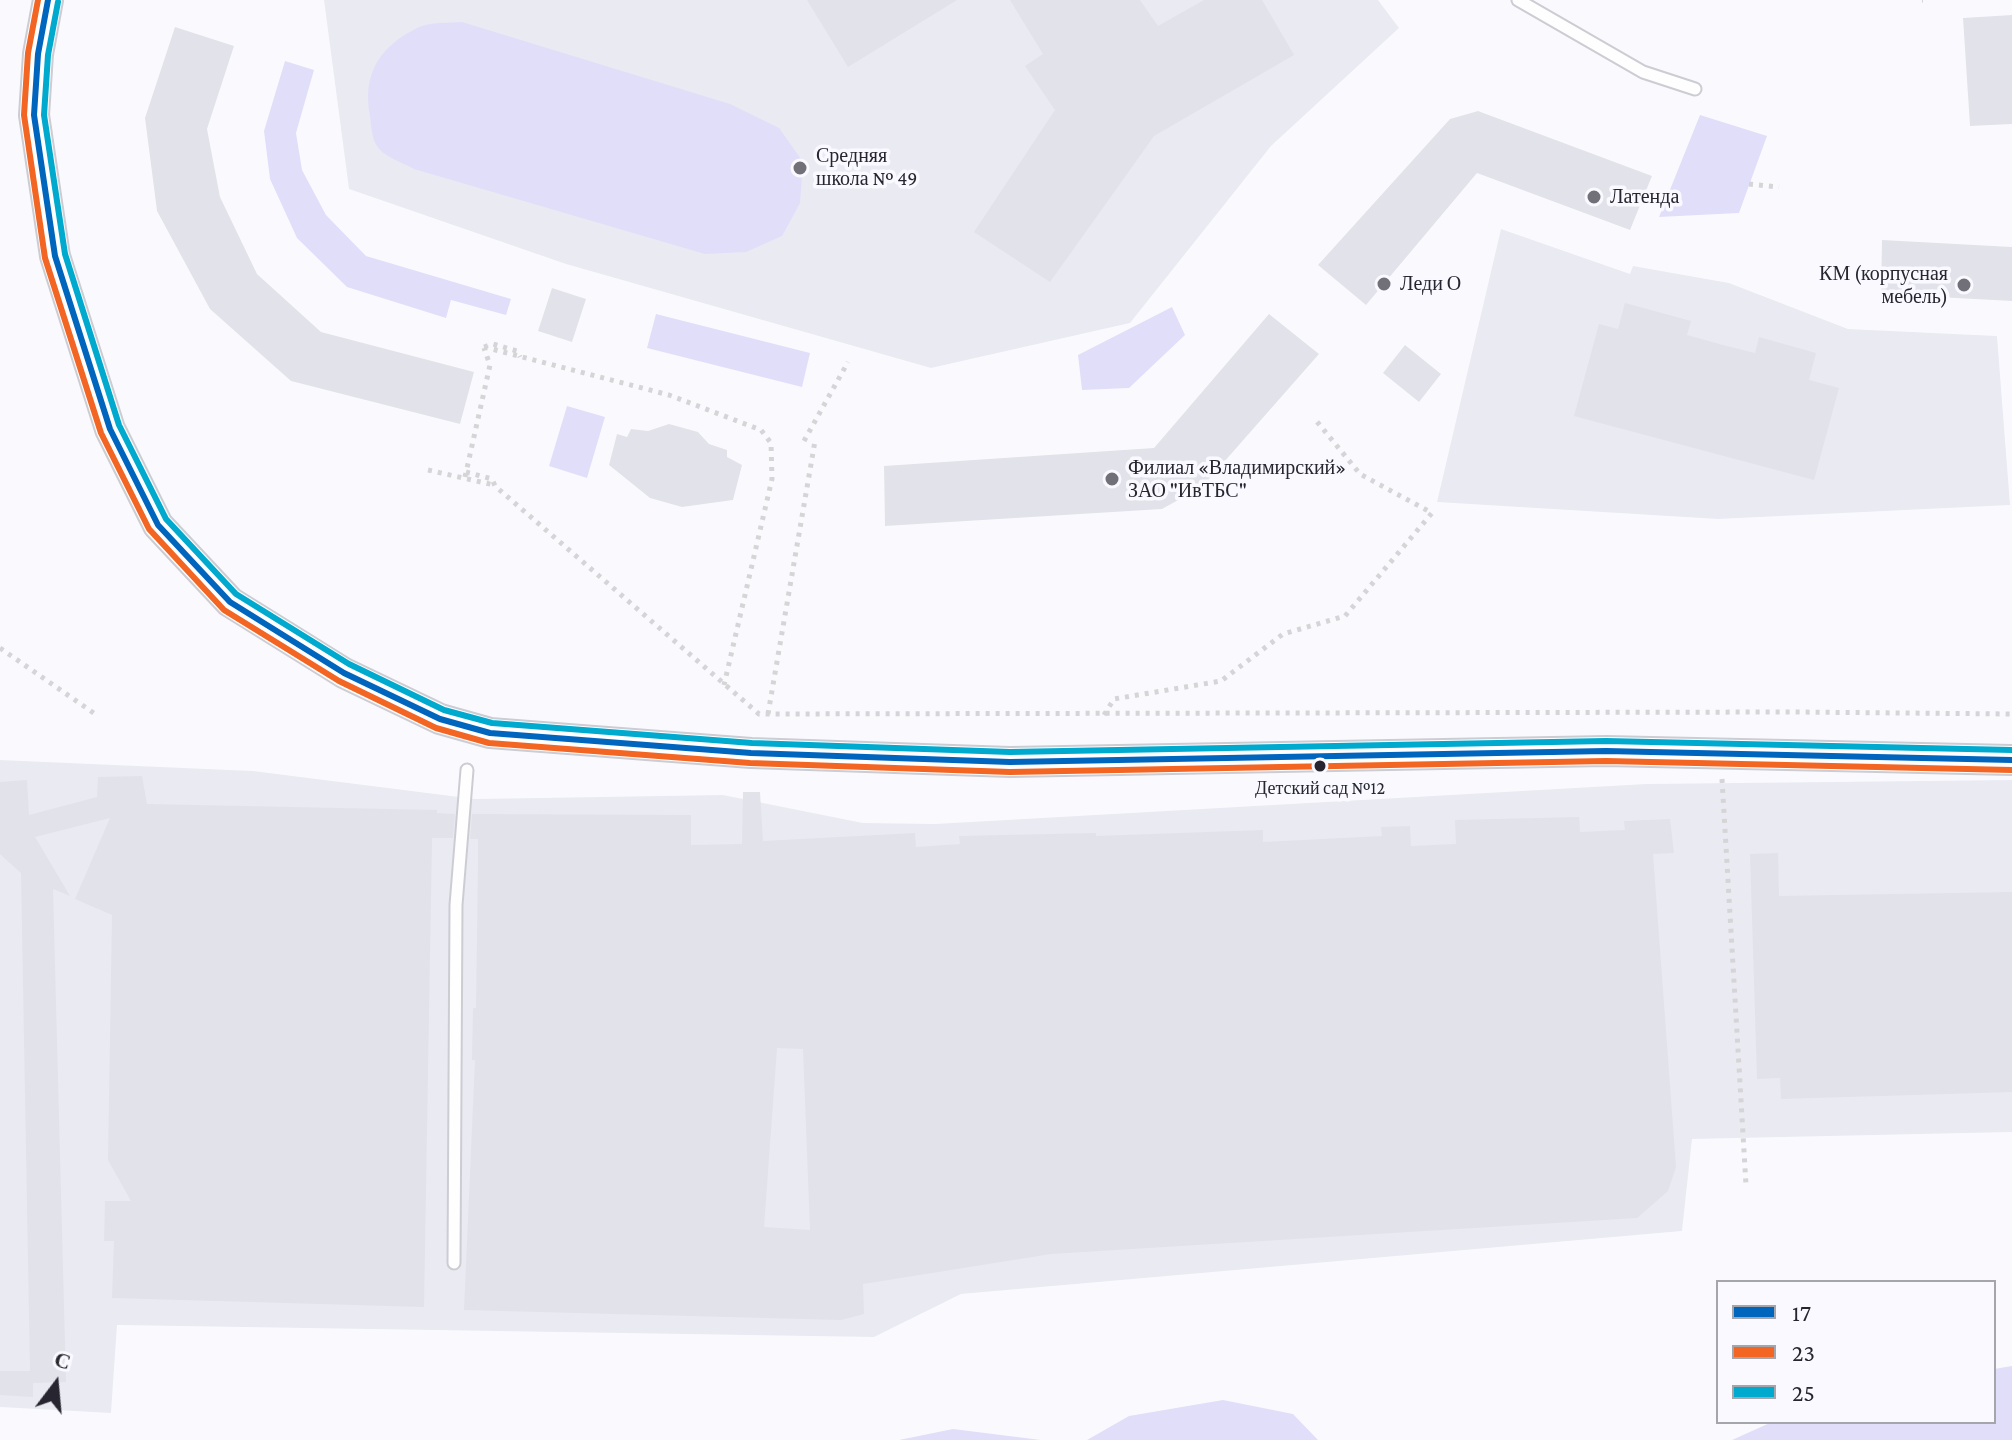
<!DOCTYPE html>
<html>
<head>
<meta charset="utf-8">
<style>
  body { margin:0 }
  #map { position:relative; width:2012px; height:1440px; overflow:hidden; background:#fafafe; font-family:"Crimson Pro",serif }
  canvas { display:block }
  .legend { position:absolute; left:1716px; top:1280px; width:280px; height:144px; box-sizing:border-box; background:#f9f9ff; border:2px solid #a5a5ac; margin:0; padding:10px 14px; list-style:none; font-size:24px; color:#272630 }
  .legend li { display:flex; align-items:center; gap:16px; height:40px }
  .legend b { width:40px; border:2px solid #a5a5ac }
  .north { position:absolute; left:16px; top:1344px; width:80px; height:80px; -webkit-text-stroke:6px #f9f9ff; paint-order:stroke; rotate:16deg; font-size:22px; font-weight:700; line-height:32px; text-align:center; color:#272630 }
  .north::after { content:''; display:block; margin:auto; width:28px; height:36px; background:#272630; clip-path:polygon(50% 0,100% 100%,50% 72%,0 100%) }
</style>
</head>
<body>
<div id="map">
<canvas width="2012" height="1440"></canvas>
<ul class="legend">
<li><b style="height:10px;background:#0065bd"></b>17</li>
<li><b style="height:10px;background:#f26522"></b>23</li>
<li><b style="height:10px;background:#00a9ce"></b>25</li>
</ul>
<div class="north">С</div>
</div>
<script>
const c = document.querySelector('canvas').getContext('2d');
c.lineJoin = 'round';
function fill(path, color) { c.fillStyle = color; c.fill(path, 'evenodd'); }
function stroke(path, color, width, dash) { c.strokeStyle = color; c.lineWidth = width; c.lineCap = dash ? 'butt' : 'round'; c.setLineDash(dash || []); c.stroke(path); }
function write(font, color, halo, rows, align = 'center') {
  c.font = font + ' "Crimson Pro",serif'; c.lineWidth = 7; c.setLineDash([]); c.textBaseline = 'middle'; c.strokeStyle = halo; c.fillStyle = color; for (const [text, x, y, turn = 0] of rows) {
    c.save(); c.translate(x, y); c.rotate((+turn || 0) * Math.PI / 180); c.textAlign = isNaN(turn) ? turn : align; if (halo) c.strokeText(text, 0, 0); c.fillText(text, 0, 0); c.restore();
  }
}
fill(new Path2D(`
  M324,0H1378L1399,28L1271,146L1130,323L931,368L566,264L349,189Z
  M1501,229L1630,274L1633,266L1729,283L1848,329L1997,336L2010,505L1718,519L1437,502Z
  M0,760L253,771L475,799L723,795L863,823L935,824L1646,784L2012,780V1132L1692,1139L1682,1231L961,1294L874,1337L117,1325L111,1413L0,1407Z`), '#eaeaf3');
fill(new Path2D(`
  M462,22L730,104L779,128L803,162L800,203L782,236L746,252L705,254L414,169C404,163 384,157 377,146C372,139 371,125 370,116C362,73 380,46 419,27C431,22 449,23 462,22Z
  M285,61L314,70L296,133L302,170L326,215L366,256L511,299L506,315L451,300L446,318L347,287L297,238L270,179L264,131Z
  M1700,115L1767,136L1739,213L1659,217Z
  M1172,307L1185,335L1129,388L1082,390L1078,355Z
  M656,314L810,353L802,387L647,348Z
  M567,406L605,417L587,478L549,466Z
  M2012,1366V1440H1732L1772,1422H1994V1369Z
  M1223,1400L1293,1414L1318,1440H1087L1129,1416Z
  M953,1429L1041,1440H899Z`), '#e1defa');
fill(new Path2D(`
  M807,0H957L848,67Z
  M1010,0H1140L1158,26L1204,0H1262L1294,55L1154,136L1050,282L974,232L1055,110L1025,66L1043,54Z
  M2012,15V124L1970,126L1963,18Z
  M175,27L234,46L207,129L220,197L257,274L321,332L474,372L460,424L291,381L210,309L157,211L145,118Z
  M1478,111L1652,176L1630,230L1477,173L1366,305L1318,265L1450,119Z
  M1882,240L2012,247V301L1881,294Z
  M552,288L586,299L572,342L538,331Z
  M1625,303L1691,321L1687,335L1723,345L1755,353L1759,337L1816,353L1809,380L1839,388L1814,480L1574,416L1599,324L1618,329Z
  M1269,314L1319,354L1202,487L1162,509L885,526L884,466L1154,448Z
  M1405,345L1441,374L1419,402L1383,373Z
  M669,424L698,432L709,444L727,450V457L742,465L733,500L682,507L650,498L609,465L617,434L627,437L631,429L648,431Z
  M142,776L147,804L437,810V813L455,814L453,838H432L424,1307L112,1298L114,1241H104L105,1201H131L108,1160L112,915L75,899L110,818L35,837L70,896L53,889L66,1382L33,1383V1397L0,1395V1371H30L21,873L0,854V782L27,780L29,815L97,797L98,777Z
  M743,792H760L763,841L915,833L916,847L960,844L959,836L1096,833V836L1263,830V842L1382,836L1381,827L1410,826L1411,846L1456,844L1455,820L1579,817L1580,832L1625,830L1624,821L1670,819L1674,853L1653,854L1676,1167L1668,1191L1637,1218L1051,1254L863,1284L864,1314L841,1320L464,1310L475,1060H472L473,1008H476L478,863V839H470L472,814L691,815V845L742,844ZM777,1048L803,1049L810,1230L764,1227Z
  M1778,853L1779,896L2012,892V1092L1781,1099L1780,1078L1757,1079L1750,854Z`), '#e2e2ea');
const service = new Path2D(`
  M1518,0L1643,72L1695,89
  M454,1263L456,905L467,770`);
const tertiary = new Path2D(`
  M48,0L38,54L34,115L55,256L110,429L158,525L230,602L344,673L440,719L490,733L751,753L1010,762L1606,751L2012,760`);
stroke(service, '#ccccd3', 15);
stroke(tertiary, '#ccccd3', 32);
stroke(new Path2D(`
  M1922,0H1923
  M1749,184L1779,187
  M484,347L669,395L761,430L771,443L772,479L724,685
  M484,347L493,344L517,351L520,357
  M804,441L848,362
  M428,470L494,485
  M466,472L492,479L495,486L759,714L1792,712L2012,714
  M465,477L490,365L484,348
  M0,648L98,716
  M768,714L815,441
  M1104,715L1114,699L1221,681L1283,634L1345,616L1432,513L1360,474L1314,418
  M1722,779L1746,1185`), '#d5d5d7', 5, [4, 6]);
stroke(service, '#fefeff', 11);
stroke(tertiary, '#fefeff', 28);
stroke(new Path2D(`
  M48,0L38,54L34,115L55,256L110,429L158,525L230,602L344,673L440,719L490,733L751,753L1010,762L1606,751L2012,760`), '#0065bd', 6);
stroke(new Path2D(`
  M38,0L28,53L24,115L45,258L101,433L149,529L224,610L339,681L436,728L489,743L750,763L1010,772L1606,761L2012,770`), '#f26522', 6);
stroke(new Path2D(`
  M58,2L48,55L44,115L65,254L119,425L166,519L236,594L349,664L444,710L492,723L752,743L1010,752L1606,741L2012,750`), '#00a9ce', 6);
for (const [x, y, r, color] of [
  [800,168,8,"#717078"],
  [1594,197,8,"#717078"],
  [1384,284,8,"#717078"],
  [1964,285,8,"#717078"],
  [1112,479,8,"#717078"],
  [1320,766,7,"#272630"]
]) { const dot = new Path2D(); dot.arc(x, y, r, 0, 2 * Math.PI); c.fillStyle = color; c.fill(dot); stroke(dot, '#f9f9ff', 3); }
write('18px', '#272630', '#f9f9ff', [
  ["Детский сад №12",1320,788]
]);
write('20px', '#272630', '#f9f9ff', [
  ["Средняя",816,156],
  ["школа № 49",816,179],
  ["Латенда",1610,197],
  ["КМ (корпусная",1948,274,"right"],
  ["мебель)",1948,297,"right"],
  ["Леди О",1400,284],
  ["Филиал «Владимирский»",1128,468],
  ["ЗАО \"ИвТБС\"",1128,491]
], 'left');
</script>
</body>
</html>
